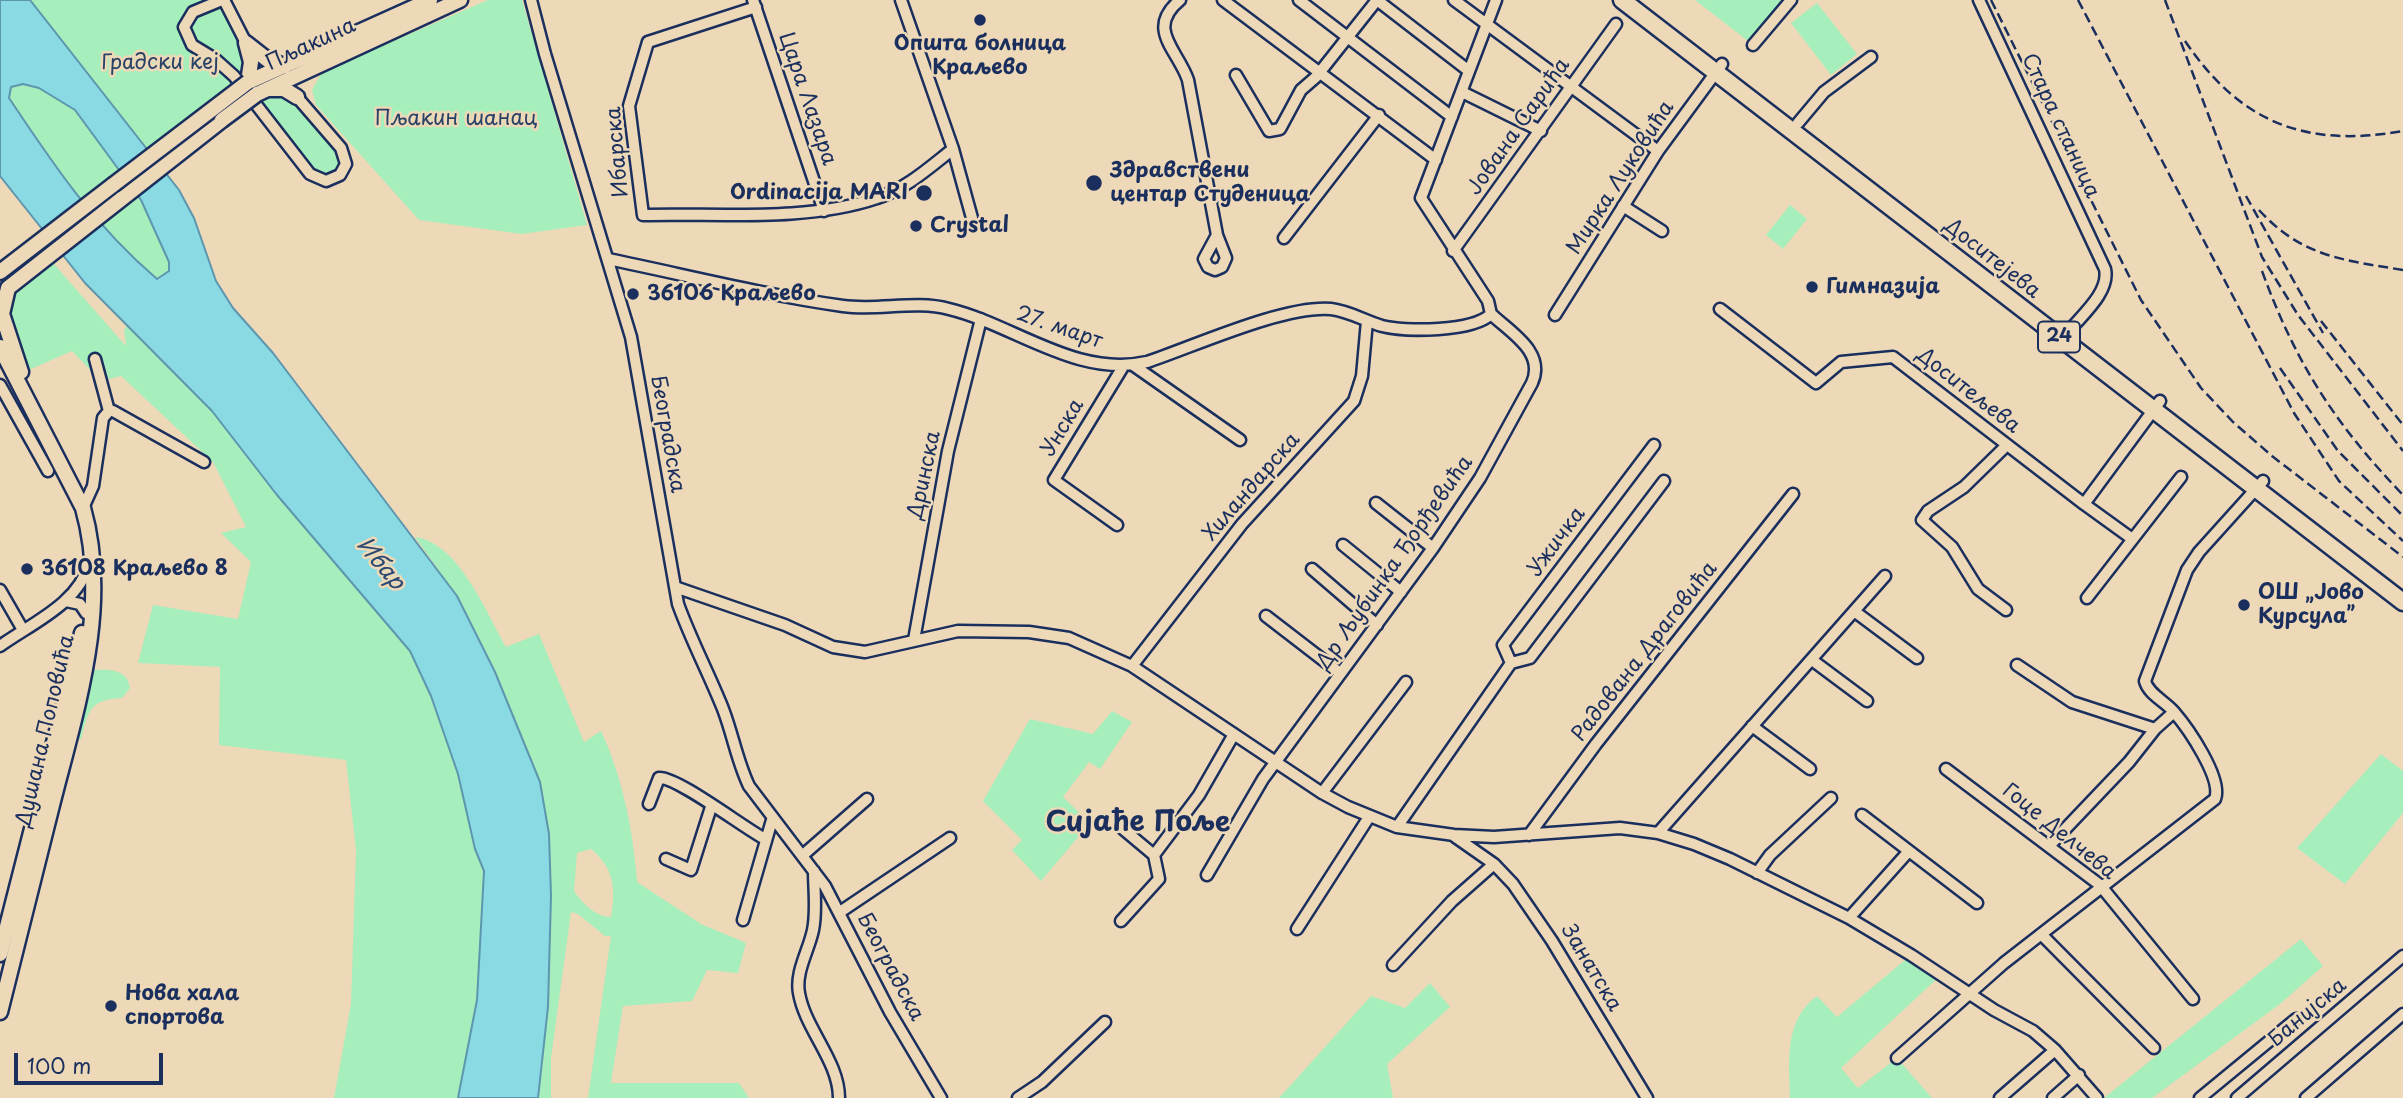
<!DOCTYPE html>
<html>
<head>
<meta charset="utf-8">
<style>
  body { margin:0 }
  #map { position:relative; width:2403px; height:1098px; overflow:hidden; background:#edd9b7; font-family:"Playpen Sans",sans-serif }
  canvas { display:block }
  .scale { position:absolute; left:14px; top:1053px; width:149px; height:32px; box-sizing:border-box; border:4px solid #1b2f5e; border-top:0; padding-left:9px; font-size:21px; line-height:24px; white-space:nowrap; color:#1b2f5e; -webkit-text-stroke:5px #edd9b7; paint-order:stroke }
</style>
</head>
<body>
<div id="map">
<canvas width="2403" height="1098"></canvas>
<div class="scale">100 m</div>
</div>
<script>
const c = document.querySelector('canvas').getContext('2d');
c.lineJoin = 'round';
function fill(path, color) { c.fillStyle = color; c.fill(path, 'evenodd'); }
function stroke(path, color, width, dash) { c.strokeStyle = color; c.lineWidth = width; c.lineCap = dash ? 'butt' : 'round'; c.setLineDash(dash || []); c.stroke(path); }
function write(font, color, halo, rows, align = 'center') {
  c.font = font + ' "Playpen Sans",sans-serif'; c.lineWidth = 5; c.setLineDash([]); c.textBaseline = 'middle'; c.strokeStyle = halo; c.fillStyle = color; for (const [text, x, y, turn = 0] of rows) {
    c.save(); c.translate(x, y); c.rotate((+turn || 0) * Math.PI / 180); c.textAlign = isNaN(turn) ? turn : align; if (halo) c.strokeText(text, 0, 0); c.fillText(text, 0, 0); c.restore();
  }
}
fill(new Path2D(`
  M30,0H224L251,71L152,155Z
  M488,0H522L587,225L522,234L419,220L316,105L312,90L322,72Z
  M1695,0H1791L1753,45Z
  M1817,3L1857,54L1831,75L1791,23Z
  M23,84L39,88L75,110L141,200L169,262V271L157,279C94,225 55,167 9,98L11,87Z
  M284,89L341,148L344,170L317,180L255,105L257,94Z
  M1790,205L1807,219L1783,249L1766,235Z
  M53,263L126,346L124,330L127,326L212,411L277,495L410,651L431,696L458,774L475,849L484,871L477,998L458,1098H334L351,1004L356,850L346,760L219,745L220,667L138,663L153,605L238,619L251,562L221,533L246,527L213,462L121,376L101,381L72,351L22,373L4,297L31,269L37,276Z
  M415,537C459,543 486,612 506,647L539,634L584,742L601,731C623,779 633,829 637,882L701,924L746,943L738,973L707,970L692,1001L623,1006L611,1083H739L749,1098H588L611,936H605L578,914L571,912L551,1058V1098H538L548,1007L551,896L549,834L540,782L495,672L457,596ZM591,849C614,868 616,889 611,917C596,917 583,904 574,891L577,853Z
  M87,670C104,670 127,666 130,688L122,698C89,700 89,710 81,739H78Z
  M1112,711L1132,722L1100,769L1089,762L1063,797L1090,823L1041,881L1012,850L1022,840L983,801L1030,719L1093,734Z
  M2381,754L2403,771V813L2345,884L2297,848Z
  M2301,939L2323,966L2280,1004L2152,1098H2104Z
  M1911,955L1941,975L1841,1068L1858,1088L1897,1058L1932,1098H1790C1789,1059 1784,1021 1817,996L1837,1017Z
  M1430,983L1450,1007L1387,1064L1393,1098H1279L1371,996L1405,1008Z`), '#a6eebc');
const water = new Path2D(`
  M0,0H30L179,190L194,218L216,281L233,308L273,353L457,596L495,672L540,782L549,834L551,896L548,1007L538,1098H458L477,1000L484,871L475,849L458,774L431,696L410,651L277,495L212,411L85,283L0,176ZM23,84L39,88L75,110L141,200L169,262V271L157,279C94,225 55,167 9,98L11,87Z`);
fill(water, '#89dae3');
stroke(water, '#5d96ae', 2);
fill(new Path2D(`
  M83,197L104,223L61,257L39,231Z`), '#edd9b7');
const minor = new Path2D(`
  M222,0L193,12L184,27L192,45L215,59L234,76L310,174L326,181L340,175L346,164L341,148L297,97
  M224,0L246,43
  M531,0L545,54L631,337L678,604C691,640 709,674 723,709C733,735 737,761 749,786L825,886L890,1012L941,1098
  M753,0L824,211
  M901,0L953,149L972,218
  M1180,0C1145,29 1178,50 1188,80L1217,235L1226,258L1222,267L1215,270L1208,267L1204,259L1217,235
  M1223,0L1436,160
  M1299,0L1452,117
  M1454,0L1658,151
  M1979,0L2105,269C2110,292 2082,315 2069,331
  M756,7L648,42L629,106L643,215C717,213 807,222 877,198C906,189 930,167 953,149
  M1753,45L1791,0
  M1236,75L1269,131L1280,129L1301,90L1316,77L1377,0L1469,71
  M1462,92L1541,131
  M1798,123L1824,92L1871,57
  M1623,206L1662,231
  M1284,238L1379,115
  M1453,251L1616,24
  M608,259C686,275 764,295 843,306C878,311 915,300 949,309C1015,325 1076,378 1147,362C1195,346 1284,305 1331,309C1349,311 1365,321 1382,326C1405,332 1473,332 1491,314
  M1720,309L1816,383L1841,362L1893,357L2084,504L2160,401
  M1491,314L1488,301L1421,198L1496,0
  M1555,315L1658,151L1722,64
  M95,359L109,411
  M1133,365L1240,440
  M0,385L48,471
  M1376,503L1433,548
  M2084,504L2131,538
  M83,508L93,486L103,418L109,411H113L204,462
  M1117,525L1054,480L1124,365
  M1343,545L1401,592
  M1312,569L1377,625
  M675,587L785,625L833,647L865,652L958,631L1029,632L1069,638L1132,666L1322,793L1348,807L1397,827L1454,835L1494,837L1620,828L1658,833L1694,844L1730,859L1849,918L1911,955L1994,1010L2033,1031L2055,1050L2097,1098
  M0,590L23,630
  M2087,598L2181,477
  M66,601L80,604L86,613
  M2006,610L1978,589L1952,547L1922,520L1928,511L1964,487L2006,446
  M1854,611L1917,658
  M1266,616L1340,673
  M914,640L948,451L981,319
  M0,646C32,623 78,604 89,564
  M1812,660L1867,701
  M1511,663L1503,645L1654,445
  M2017,665L2072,702L2155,729L2174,712
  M1132,666L1242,524L1354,401L1362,376L1367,321
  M1752,726L1810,769
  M1946,769L2100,885L2193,999
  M1322,793L1406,682
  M649,804L659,778C676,776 744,828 765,839
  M1862,815L1977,903
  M1397,827L1511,663L1530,658L1664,481
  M1123,829L1154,855
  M1658,833L1885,576
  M1529,835L1596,744L1793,494
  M1454,836L1494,864L1513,884L1552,941L1647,1098
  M2049,846L2129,762L2155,729
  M803,855L867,799
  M666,859L691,870L711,807
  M814,871C814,890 817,911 813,930C809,950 795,972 799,993C805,1029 839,1061 839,1098
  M1757,873L1770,855L1831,798
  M1207,875L1263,779L1433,548L1480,478L1532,383C1546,352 1510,332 1491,314
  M840,912L950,838
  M1849,918L1909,851
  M743,920L772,820
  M1121,921L1159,879L1154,855L1199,795L1234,734
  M1297,929L1369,817
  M2041,934L2154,1048
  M1393,965L1452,901L1494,864
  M1897,1058L2004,963L2215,799C2223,779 2188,728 2174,712C2166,702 2148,694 2145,681L2187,570L2199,552L2263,481
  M1018,1098L1042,1082L1105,1022
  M2000,1098L2055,1050
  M2053,1098L2079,1075
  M2200,1098L2296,1019
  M2237,1098L2403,956
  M2306,1098L2403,1014`);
const secondary = new Path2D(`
  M246,43L269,61L285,66
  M246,43L251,62L248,82
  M248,82L430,0
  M270,89H284L297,97
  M257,94L460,0
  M0,272L113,185
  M0,347L83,508C111,606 76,710 52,805C35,874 17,943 0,1012
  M21,372L2,314L8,288L222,120
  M0,954L82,633`);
const primary = new Path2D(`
  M1622,0L2403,602`);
stroke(minor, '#1b2f5e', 15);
stroke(secondary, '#1b2f5e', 19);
stroke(primary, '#1b2f5e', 21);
stroke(minor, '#edd9b7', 10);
stroke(secondary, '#edd9b7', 14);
stroke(primary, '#edd9b7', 16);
stroke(new Path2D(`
  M1991,0L2141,300L2201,388L2233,422L2272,456L2403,557
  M2078,0L2294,413L2339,481L2403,541
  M2165,0L2262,257L2298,315L2403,451
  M2185,41C2241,124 2307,148 2403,131
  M2246,196L2323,333
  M2259,210C2302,257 2343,260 2403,270
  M2262,271C2296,364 2335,424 2403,495
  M2321,321L2403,425
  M2280,368L2338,451L2403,516`), '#1b2f5e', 2.5, [10, 5]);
const secondaryBridge = new Path2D(`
  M222,120L257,94
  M113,185L248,82`);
stroke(secondaryBridge, '#1b2f5e', 19, []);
stroke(secondaryBridge, '#edd9b7', 14);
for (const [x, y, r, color] of [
  [980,20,7,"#1b2f5e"],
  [1094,183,9,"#1b2f5e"],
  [924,193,9,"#1b2f5e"],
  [916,226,7,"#1b2f5e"],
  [1812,287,7,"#1b2f5e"],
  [633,294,7,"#1b2f5e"],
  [27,569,7,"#1b2f5e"],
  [2244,605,7,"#1b2f5e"],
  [111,1006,7,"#1b2f5e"]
]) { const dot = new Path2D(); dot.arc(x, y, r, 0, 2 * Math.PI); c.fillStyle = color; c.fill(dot); stroke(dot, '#edd9b7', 2.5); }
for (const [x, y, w] of [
  [2059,337,42]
]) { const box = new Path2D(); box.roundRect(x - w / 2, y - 15.5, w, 31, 5); c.fillStyle = '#edd9b7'; c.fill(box); stroke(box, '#1b2f5e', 2); }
write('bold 19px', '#1b2f5e', null, [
  ["24",2059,337]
]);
write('bold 21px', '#1b2f5e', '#edd9b7', [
  ["Општа болница",980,44,"center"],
  ["Краљево",980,68,"center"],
  ["Здравствени",1110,171],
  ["центар Студеница",1110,195],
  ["Ordinacija MARI",908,193,"right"],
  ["Crystal",930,226],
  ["Гимназија",1826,287],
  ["36106 Краљево",647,294],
  ["36108 Краљево 8",41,569],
  ["ОШ „Јово",2258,593],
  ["Курсула”",2258,617],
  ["Нова хала",125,994],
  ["спортова",125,1018]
], 'left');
write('21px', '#1b2f5e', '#edd9b7', [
  ["Пљакина",311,45,-25],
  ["Цара Лазара",807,99,71],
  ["Стара станица",2060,126,65],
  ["Јована Сарића",1519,127,-55],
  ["Ибарска",618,152,-95],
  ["Мирка Луковића",1621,178,-57],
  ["Доситејева",1992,259,38],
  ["27. март",1059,328,19],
  ["Доситељева",1968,391,38],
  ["Унска",1063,428,-59],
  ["Београдска",667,434,80],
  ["Дринска",925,475,-78],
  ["Хиландарска",1252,487,-49],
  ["Ужичка",1557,542,-53],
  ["Др Љубинка Ђорђевића",1395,563,-55],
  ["Радована Драговића",1645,652,-52],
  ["Душана Поповића",46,731,-77],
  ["Гоце Делчева",2059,832,39],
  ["Београдска",890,967,62],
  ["Занатска",1591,968,59],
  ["Банијска",2308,1013,-40]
]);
write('21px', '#294267', '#edd9b7', [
  ["Градски кеј",160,63],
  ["Пљакин шанац",456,119]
]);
write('italic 23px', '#2c4972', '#edd9b7', [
  ["Ибар",380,564,50]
]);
write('bold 28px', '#1b2f5e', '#edd9b7', [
  ["Сијаће Поље",1138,823]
]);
</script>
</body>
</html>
